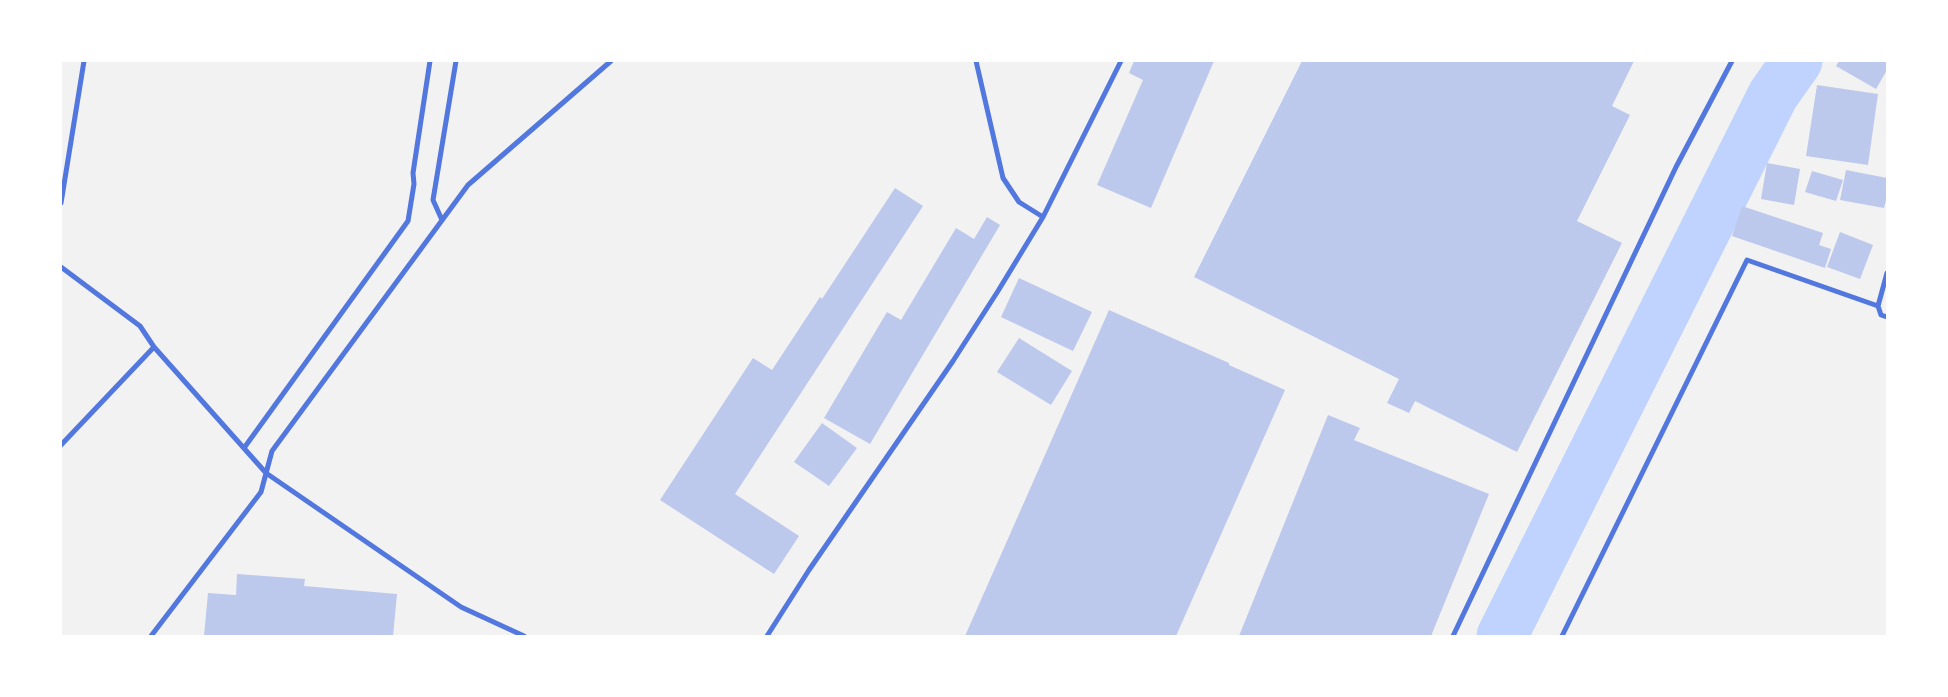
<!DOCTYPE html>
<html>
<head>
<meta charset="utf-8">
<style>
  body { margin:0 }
  #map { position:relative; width:1948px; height:697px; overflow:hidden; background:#f2f2f2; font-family:"Titillium Web",sans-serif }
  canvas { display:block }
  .frame { position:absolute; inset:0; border:62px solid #fff; pointer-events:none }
</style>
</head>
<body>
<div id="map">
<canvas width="1948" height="697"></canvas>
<div class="frame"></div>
</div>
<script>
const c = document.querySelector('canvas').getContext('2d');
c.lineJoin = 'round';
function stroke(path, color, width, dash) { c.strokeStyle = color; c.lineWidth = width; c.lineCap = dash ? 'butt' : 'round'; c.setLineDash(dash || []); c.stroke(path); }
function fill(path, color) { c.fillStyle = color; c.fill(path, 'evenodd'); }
stroke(new Path2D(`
  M1502,636L1773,95L1797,61`), '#bfd3fe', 51);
fill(new Path2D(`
  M1134,61H1214L1151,208L1097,185L1143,80L1129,73Z
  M1302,61H1634L1612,106L1630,115L1577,221L1622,243L1517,452L1415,401L1409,413L1387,403L1399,379L1194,277Z
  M1839,61H1887V70L1876,89L1836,66Z
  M1817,85L1878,94L1868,165L1806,156Z
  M1767,163L1800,169L1794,205L1761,199Z
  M1846,170L1887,178V196L1884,208L1840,200Z
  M1812,171L1843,180L1836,201L1805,192Z
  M895,188L923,206L735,494L799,536L774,574L660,500L753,358L772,370L820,297L822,299Z
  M1742,206L1823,233L1819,245L1831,249L1825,268L1732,236Z
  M987,217L1000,225L870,444L824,418L887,312L901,320L956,228L974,239Z
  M1840,232L1873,245L1860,279L1827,267Z
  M1019,278L1092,312L1073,351L1001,317Z
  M1109,310L1229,363V365L1285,390L1176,636H965Z
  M1019,338L1072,371L1051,405L997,372Z
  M1328,415L1360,428L1354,440L1489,494L1431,636H1239Z
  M822,423L857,448L829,486L794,462Z
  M237,574L305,579L304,586L397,594L393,636H204L208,593L236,595Z`), '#bdc9ec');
stroke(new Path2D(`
  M976,61L1003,178L1019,202L1043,217
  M61,203L84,61
  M442,220L433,200L456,61
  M61,267L140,326L154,347L266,473L461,607L524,636
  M1887,273L1878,306L1881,315L1887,317
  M61,445L154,347
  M244,448L408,221L414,184L413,173L430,61
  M151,636L261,492L272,451L468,185L611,61
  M767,636L809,570L953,361L998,291L1043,217L1121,61
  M1453,636L1676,167L1732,61
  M1562,636L1747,260L1878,306`), '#5277de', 5);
</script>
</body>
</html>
